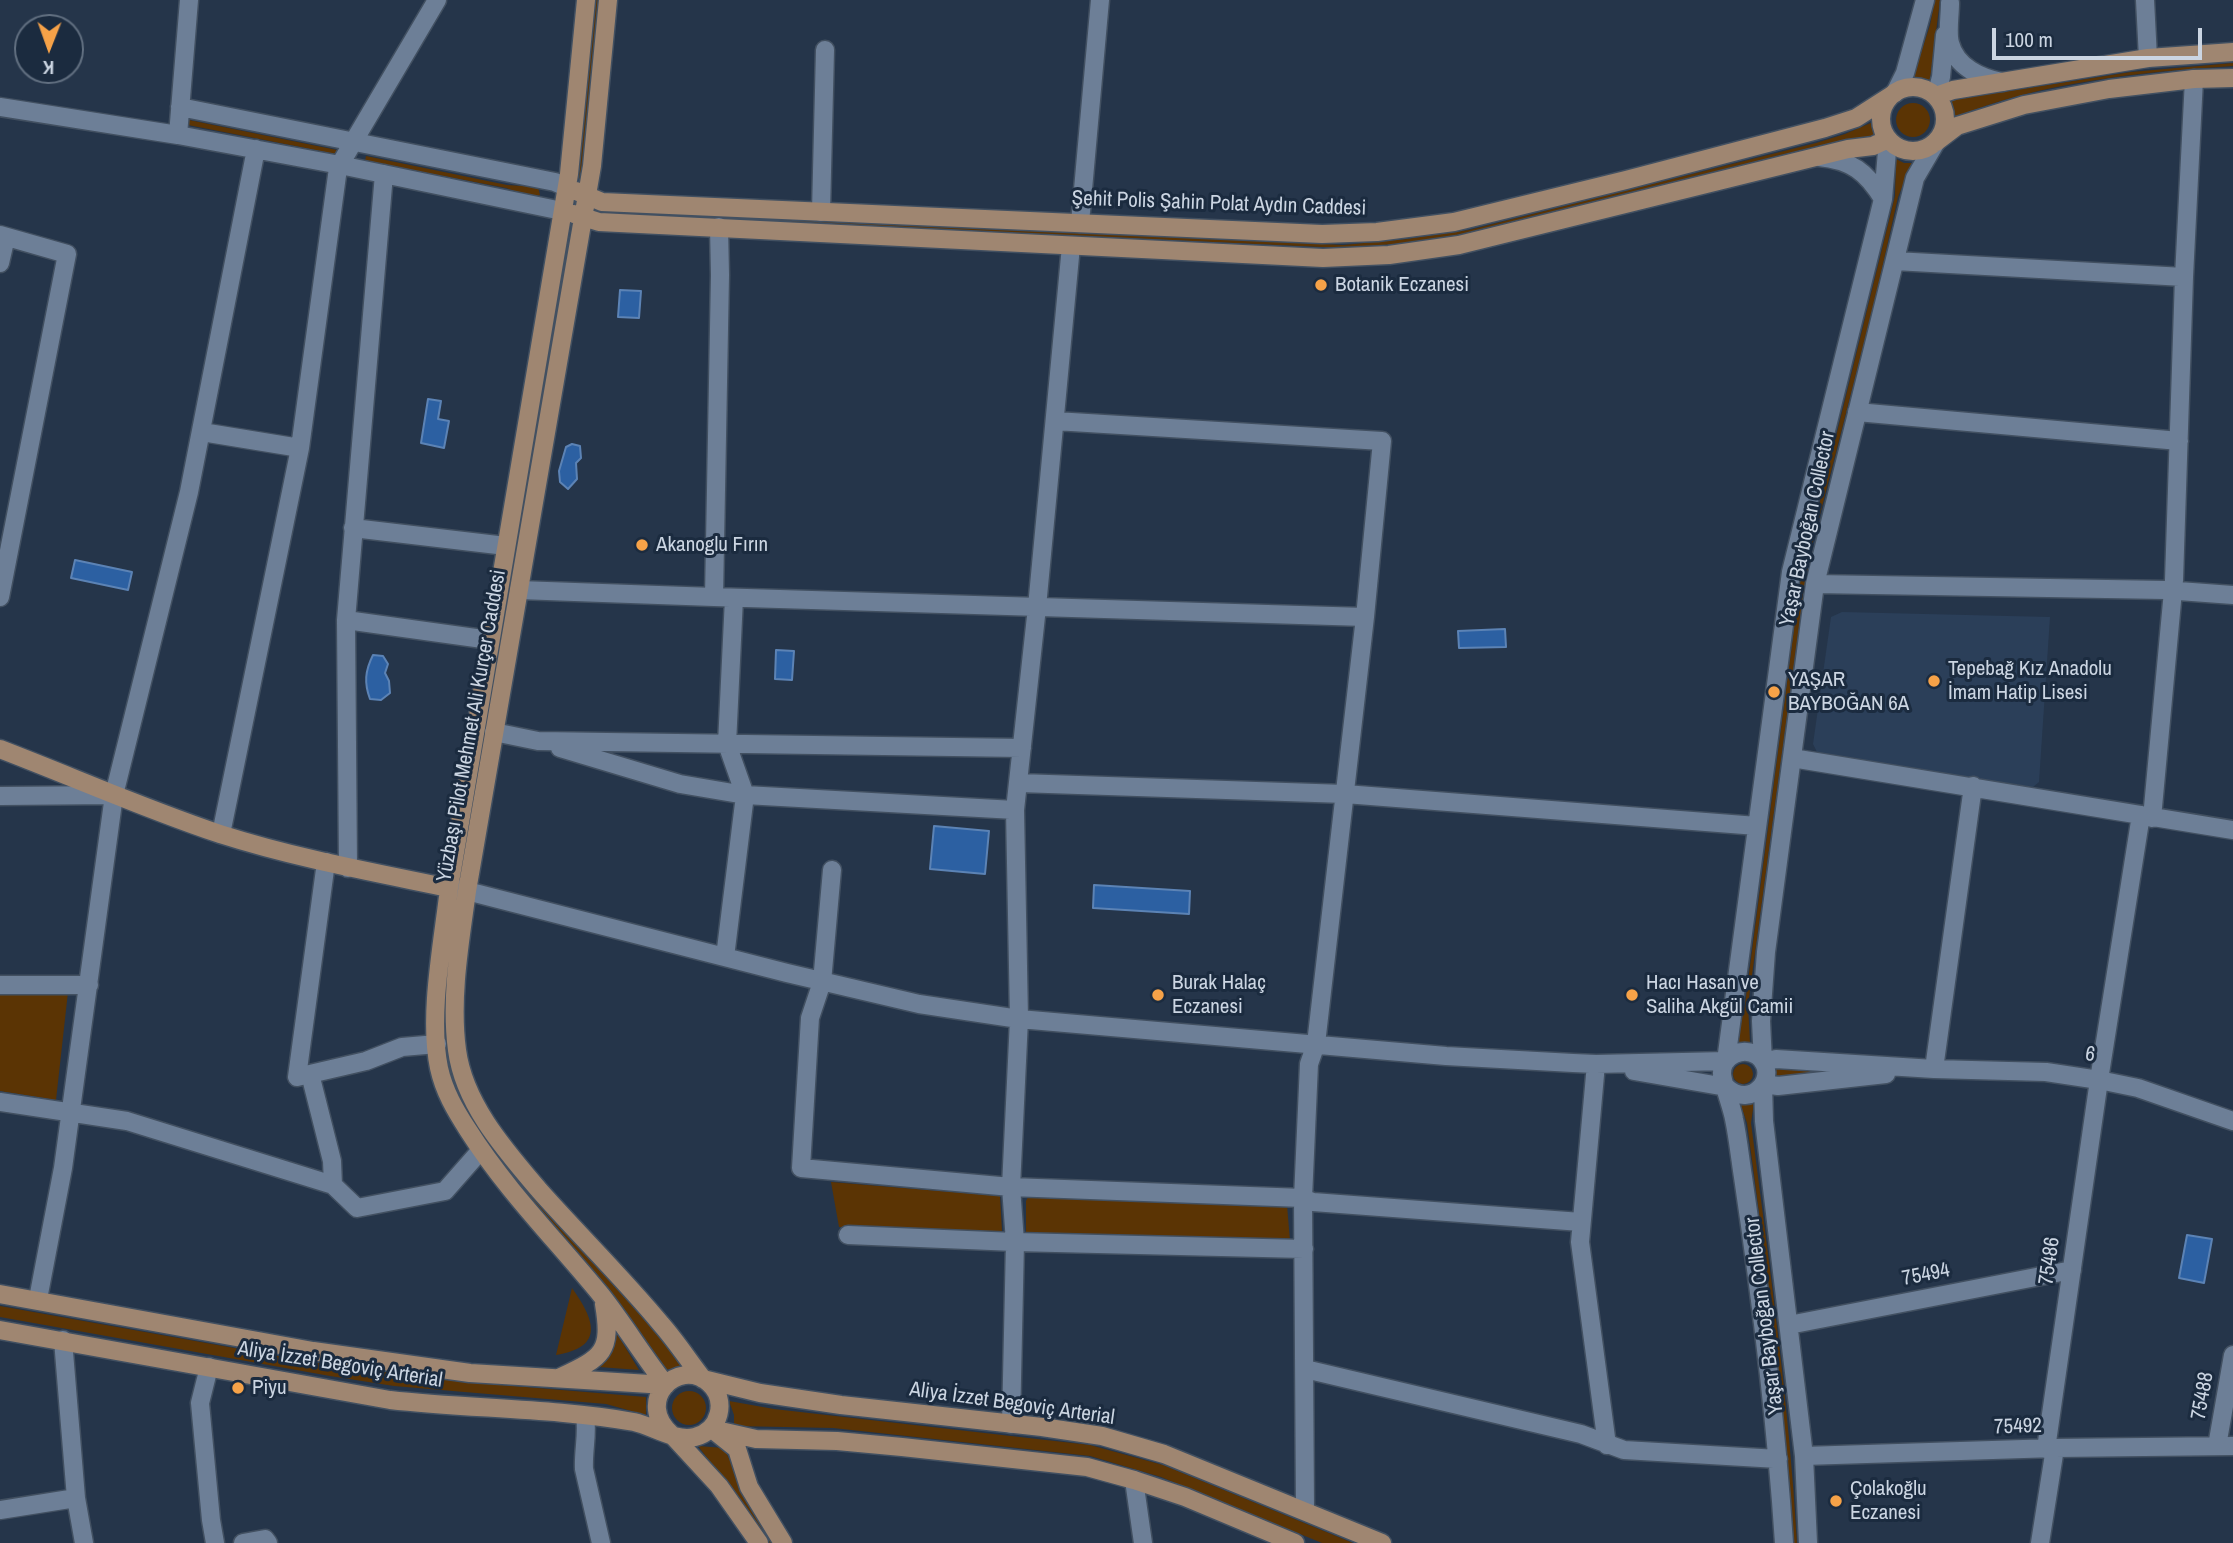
<!DOCTYPE html>
<html>
<head>
<meta charset="utf-8">
<style>
  body { margin:0 }
  #map { position:relative; width:2233px; height:1543px; overflow:hidden; background:#25354a; font-family:"Archivo Narrow",sans-serif }
  canvas { display:block }
  .north { position:absolute; left:14px; top:14px; width:70px; height:70px; box-sizing:border-box; background:#1b2b3f; border:2px solid #616f80; border-radius:50%; rotate:181deg; font-size:19px; font-weight:700; line-height:28px; text-align:center; color:#cbd5e2 }
  .north::after { content:''; display:block; margin:auto; width:24px; height:32px; background:#f6a248; clip-path:polygon(50% 0,100% 100%,50% 72%,0 100%) }
  .scale { position:absolute; left:1992px; top:28px; width:210px; height:32px; box-sizing:border-box; border:4px solid #cbd5e2; border-top:0; padding-left:9px; font-size:21px; line-height:24px; white-space:nowrap; color:#cbd5e2; -webkit-text-stroke:5px #1b2b3f; paint-order:stroke }
</style>
</head>
<body>
<div id="map">
<canvas width="2233" height="1543"></canvas>
<div class="north">K</div>
<div class="scale">100 m</div>
</div>
<script>
const c = document.querySelector('canvas').getContext('2d');
c.lineJoin = 'round';
function fill(path, color) { c.fillStyle = color; c.fill(path, 'evenodd'); }
function stroke(path, color, width, dash) { c.strokeStyle = color; c.lineWidth = width; c.lineCap = dash ? 'butt' : 'round'; c.setLineDash(dash || []); c.stroke(path); }
function write(font, color, halo, rows, align = 'center') {
  c.font = font + ' "Archivo Narrow",sans-serif'; c.lineWidth = 6; c.setLineDash([]); c.textBaseline = 'middle'; c.strokeStyle = halo; c.fillStyle = color; for (const [text, x, y, turn = 0] of rows) {
    c.save(); c.translate(x, y); c.rotate((+turn || 0) * Math.PI / 180); c.textAlign = isNaN(turn) ? turn : align; if (halo) c.strokeText(text, 0, 0); c.fillText(text, 0, 0); c.restore();
  }
}
fill(new Path2D(`
  M1842,612L2050,617L2039,782L2033,787L1818,754L1813,744L1831,617Z`), '#2b3f59');
fill(new Path2D(`
  M595,0H601L582,179L577,178Z
  M1935,0H1940L1930,80L1913,78L1930,25Z
  M2233,63V66C2140,72 2042,82 1955,117L1951,100L2131,72Z
  M1896 120a17 17 0 1 1 34 0a17 17 0 1 1-34 0Z
  M189,120L337,150L336,154L188,125Z
  M1873,122L1874,137L1846,140L1817,146L1469,233L1407,243L1344,248L600,214V210L1343,245L1407,239L1469,230L1816,143L1845,134Z
  M366,156L507,185L538,187L540,195L534,198L506,188L365,161Z
  M1896,159L1904,163H1912L1898,197L1875,300L1813,542L1805,583L1748,1005L1750,1043H1737L1745,1004L1800,583L1895,196Z
  M559,276L561,283L463,873L458,872Z
  M455,916L447,1032L449,1056L459,1087L475,1121L528,1191L660,1336L684,1368L660,1370L622,1308L524,1194L471,1124L453,1088L445,1056L444,1031V1000L452,919Z
  M0,992H68L56,1100L0,1091Z
  M1733 1074a10 10 0 1 1 20 0a10 10 0 1 1-20 0Z
  M1773,1066L1827,1072L1773,1080Z
  M1754,1102L1751,1123C1769,1263 1789,1402 1797,1543H1792C1785,1402 1766,1263 1747,1123L1740,1103Z
  M831,1182L1000,1196L1002,1231L999,1235L839,1227Z
  M1029,1195L1287,1205L1290,1241L1026,1234V1201Z
  M572,1288C594,1319 606,1347 556,1355Z
  M0,1306L329,1365L465,1382L646,1397V1415L606,1404L394,1386L330,1376L0,1317Z
  M616,1332L639,1370L599,1367L612,1350Z
  M672 1408a17 17 0 1 1 34 0a17 17 0 1 1-34 0Z
  M729,1401L774,1409L1090,1445L1163,1465L1353,1543H1322L1161,1477L1090,1456L833,1428L734,1426V1415Z
  M698,1446L724,1448L752,1508L773,1543H768L748,1511Z`), '#5b3404');
const water = new Path2D(`
  M620,290L641,291L639,318L618,317Z
  M428,399L441,401L438,419L449,421L444,448L421,443Z
  M572,444L580,446L581,458L576,463L577,479L568,489L560,482L559,471L566,447Z
  M75,560L132,572L128,590L71,578Z
  M1505,629L1506,647L1459,648L1458,631Z
  M776,650L794,651L792,680L775,679Z
  M373,655L383,656L388,664L385,673L389,681L390,693L381,700L370,699C364,683 365,671 373,655Z
  M934,826L989,831L985,874L930,869Z
  M1094,885L1190,891L1189,914L1093,908Z
  M2187,1235L2212,1239L2204,1283L2179,1278Z`);
fill(water, '#2c60a2');
stroke(water, '#5c83b5', 2);
const minor = new Path2D(`
  M2145,0L2148,58
  M1950,3C1950,16 1947,32 1950,43C1956,67 1981,78 2002,82
  M1895,93L1905,73L1925,0
  M1936,96L1941,77L1945,35
  M0,107L178,135L340,165L562,211
  M180,107L555,182L566,187
  M178,135L189,0
  M1819,157C1851,160 1867,172 1883,199
  M821,212L825,50
  M1080,223L1100,0
  M0,235L67,254L0,597
  M1895,261L2184,277
  M0,263L6,237
  M1857,412L2179,441
  M1055,421L1382,441L1365,617L1316,1044L1309,1064L1303,1198L1305,1510
  M202,432L300,448
  M353,528L506,546
  M1815,584L2165,590L2233,595
  M519,590L714,597L1365,617
  M714,597L720,275L719,227
  M346,620L490,640
  M494,732L538,741L1022,748
  M560,748L680,784L745,795L1015,810
  M1792,758L2233,830
  M1019,783L1345,794L1757,826
  M0,796L114,795
  M2152,818L2174,580L2184,277L2194,79
  M221,834L300,448L338,168L437,0
  M348,868L346,620L384,174
  M832,870L822,982L810,1018L801,1168L1011,1187L1303,1198L1313,1202L1581,1222
  M449,888L467,891L787,973L919,1004L1019,1019L1446,1056L1573,1063L1596,1064L1726,1061
  M725,957L745,795L727,744L734,598
  M0,985H89
  M437,1044L402,1047L366,1061L310,1074L332,1161L333,1185L357,1208L445,1191L481,1150
  M1726,1061L1791,572L1883,199L1888,139
  M1763,1062L1761,1021L1766,952L1815,584L1915,178L1936,142
  M1763,1062L1776,1059L1934,1069L2046,1072L2099,1080L2138,1088L2233,1121
  M1596,1064L1580,1242L1607,1445
  M1934,1069L1973,786
  M1634,1071L1726,1087C1752,1111 1781,1075 1758,1056C1744,1046 1722,1055 1722,1073C1722,1082 1732,1107 1734,1119C1738,1138 1740,1158 1743,1177C1761,1298 1776,1420 1784,1543
  M310,1074L297,1077L326,862
  M1763,1084L1764,1121L1804,1456L1808,1543
  M1763,1084L1778,1086L1886,1074
  M0,1102L127,1121L333,1185
  M848,1235L1015,1242L1304,1249
  M38,1299L63,1168L114,795L189,492L256,149
  M1789,1325L2072,1270
  M63,1340L76,1498L84,1543
  M209,1367L200,1403L211,1520L215,1543
  M1305,1369L1581,1434L1624,1450L1778,1459
  M585,1416C588,1433 583,1451 584,1469L601,1543
  M1011,1424L1015,1242L1011,1187L1019,1019L1015,810L1037,607L1071,246
  M2217,1446L2233,1355
  M2046,1449L2099,1080L2141,815
  M1804,1456L2055,1448L2233,1446
  M1134,1480L1143,1543
  M0,1510L76,1498
  M243,1543L265,1539L268,1543
  M2040,1543L2055,1448`);
const major = new Path2D(`
  M586,0L569,174L449,888C443,942 428,1015 439,1068C444,1091 455,1110 468,1130C506,1190 556,1240 601,1295C624,1324 643,1356 666,1385
  M608,0L592,166L467,891C460,942 450,998 457,1050C464,1104 505,1150 539,1190C579,1235 623,1278 661,1324C676,1341 689,1361 703,1379
  M1881 119a32 32 0 1 1 64 0a32 32 0 1 1-64 0Z
  M1936,96L1953,90L2148,58L2233,52
  M1936,142L1957,126L2024,105L2109,89L2194,79L2233,78
  M576,191L602,202L1322,234L1377,232L1454,222L1626,180L1825,128L1856,118L1895,93
  M574,214L599,222L1323,258L1389,255L1459,245L1848,149L1873,146L1888,139
  M0,749C73,777 145,809 220,834C295,858 372,872 449,888
  M0,1294L313,1351L470,1373L666,1385
  M0,1330L390,1400C471,1409 554,1408 634,1422C653,1426 675,1442 695,1437C720,1431 728,1400 709,1383C678,1356 633,1402 672,1435L719,1486L759,1543
  M561,1377C603,1357 612,1352 604,1304
  M703,1379L760,1393L841,1405L1042,1427L1102,1436L1164,1454L1382,1543
  M712,1429L756,1439L837,1441L902,1447L1087,1467L1134,1480L1185,1497L1295,1543
  M717,1433L737,1449L749,1487L783,1543`);
stroke(minor, '#425061', 21);
stroke(major, '#425061', 21);
stroke(minor, '#6d7f97', 18);
stroke(major, '#9f8671', 18);
for (const [x, y, r, color] of [
  [1321,285,7,"#f6a248"],
  [642,545,7,"#f6a248"],
  [1934,681,7,"#f6a248"],
  [1774,692,7,"#f6a248"],
  [1158,995,7,"#f6a248"],
  [1632,995,7,"#f6a248"],
  [238,1388,7,"#f6a248"],
  [1836,1501,7,"#f6a248"]
]) { const dot = new Path2D(); dot.arc(x, y, r, 0, 2 * Math.PI); c.fillStyle = color; c.fill(dot); stroke(dot, '#1b2b3f', 2.5); }
write('21px', '#cbd5e2', '#1b2b3f', [
  ["Şehit Polis Şahin Polat Aydın Caddesi",1219,204,2],
  ["Yaşar Bayboğan Collector",1808,529,-78],
  ["Yüzbaşı Pilot Mehmet Ali Kurçer Caddesi",472,726,-80],
  ["6",2090,1055,9],
  ["75486",2050,1261,-82],
  ["75494",1926,1275,-11],
  ["Yaşar Bayboğan Collector",1765,1316,-97],
  ["Aliya İzzet Begoviç Arterial",340,1365,9],
  ["75488",2203,1396,-80],
  ["Aliya İzzet Begoviç Arterial",1012,1404,8],
  ["75492",2018,1427,-2]
]);
write('21px', '#cbd5e2', '#1b2b3f', [
  ["Botanik Eczanesi",1335,285],
  ["Akanoglu Fırın",656,545],
  ["Tepebağ Kız Anadolu",1948,669],
  ["İmam Hatip Lisesi",1948,693],
  ["YAŞAR",1788,680],
  ["BAYBOĞAN 6A",1788,704],
  ["Burak Halaç",1172,983],
  ["Eczanesi",1172,1007],
  ["Hacı Hasan ve",1646,983],
  ["Saliha Akgül Camii",1646,1007],
  ["Piyu",252,1388],
  ["Çolakoğlu",1850,1489],
  ["Eczanesi",1850,1513]
], 'left');
</script>
</body>
</html>
